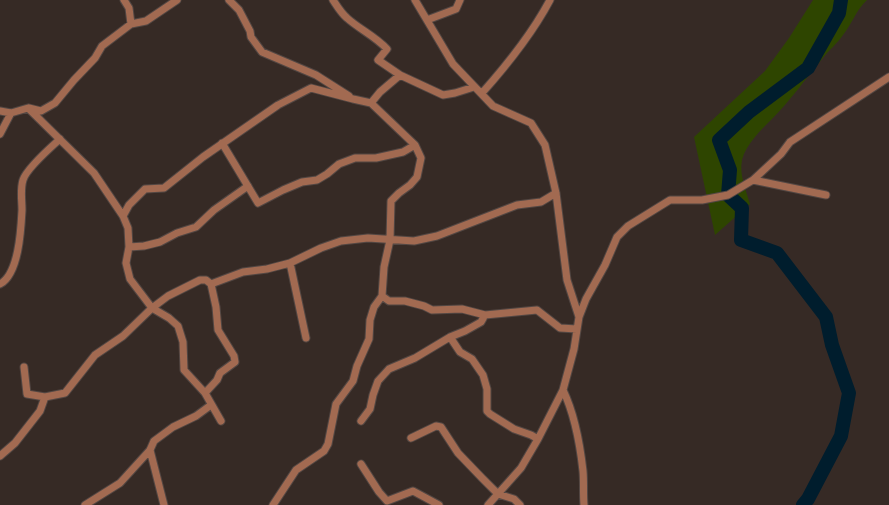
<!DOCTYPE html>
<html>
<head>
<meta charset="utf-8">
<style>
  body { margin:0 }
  canvas { display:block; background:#362a25 }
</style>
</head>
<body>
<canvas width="889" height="505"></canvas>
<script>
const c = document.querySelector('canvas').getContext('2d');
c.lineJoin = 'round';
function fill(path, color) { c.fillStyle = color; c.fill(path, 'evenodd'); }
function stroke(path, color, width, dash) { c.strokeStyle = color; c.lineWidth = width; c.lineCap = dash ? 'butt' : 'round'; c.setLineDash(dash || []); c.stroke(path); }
fill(new Path2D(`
  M813,0H867C856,10 852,24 843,35C837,44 829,50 823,58C806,78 791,100 772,119C761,130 746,144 742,160C739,175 746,190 750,204L715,235L694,137L765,71L789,38Z`), '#2e4500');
stroke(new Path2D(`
  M803,505L808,499L841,436L849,393L832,345L826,317L777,253L741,240L742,208L728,195L730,170L719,140L749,112L808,68L839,13L841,0`), '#001d2d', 14);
const street = new Path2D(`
  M124,0L129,8L131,24
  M229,0L239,10L250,31L251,37L262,52L316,75L349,96
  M333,0C337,6 341,13 347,18C359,29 375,36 387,49L378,60L400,75L443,95L455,93L474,87
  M415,0L453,64L493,106L531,123L545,145L556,193L567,280L579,317L574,349L563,390L538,439L521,468L488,505
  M427,20L456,9L460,0
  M482,93C507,65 532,34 550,0
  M29,108L41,111L55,103L74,80L95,58L102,46L131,24L146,21L177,0
  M0,111L11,113L28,108L94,173L123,216L128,228L129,247L126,263L130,279L152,308L169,318L178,326L183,342L184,370L205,393L221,421
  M0,134L11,113
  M222,143L258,203L283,190L302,182L317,180L327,174L339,164L355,158H376L403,152L415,145
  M753,180L781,154L790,142L889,77
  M123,216L129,205L145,189L164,188L203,157L278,105L311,88L353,99L371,103
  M129,247L144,246L160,242L177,233L196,227L214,210L248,186
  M290,263L306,338
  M0,284C19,274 21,229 22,210C22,200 20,190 23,180C26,170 51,147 60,139
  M382,296L389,301H405L424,306L432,310L462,309L485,315
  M579,317L586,299L605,265L617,237L628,226L670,200H702L728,195L753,180L826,195
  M450,337L460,352L472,359L483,375L487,389V411L490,414L514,429L531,435L538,439
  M24,367L27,394L45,397
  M563,390C575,415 580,444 583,471C584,482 583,494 584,505
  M205,393L217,380L220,373L235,362L234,356L218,330L216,307L211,284
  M361,421L370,409L373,395L378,381L389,369L415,358L450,337L465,331L481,322L485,315L537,310L560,328L577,329
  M411,438L436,426L441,427L458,453L482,478L498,494L514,499L520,505
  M150,450L164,505
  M0,456L15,443L40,411L45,397L65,393L95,355L123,336L152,308L168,296L200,280H206L211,284L243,272L267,269L290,263L321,248L341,241L368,238L414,241L437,236L517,205L541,202L556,193
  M361,464L379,492L387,501L413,491L439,505
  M85,505L120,483L150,450L154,441L173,427L196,416L211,405
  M273,505L296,470L324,451L328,444L336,404L353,381L357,366L369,339L370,320L374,307L382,296L384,267L390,240L391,201L399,193L410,185L417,177L421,158L415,145L371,103L380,92L400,75`);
stroke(street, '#534743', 9);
stroke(street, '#a26a51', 7);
</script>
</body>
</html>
